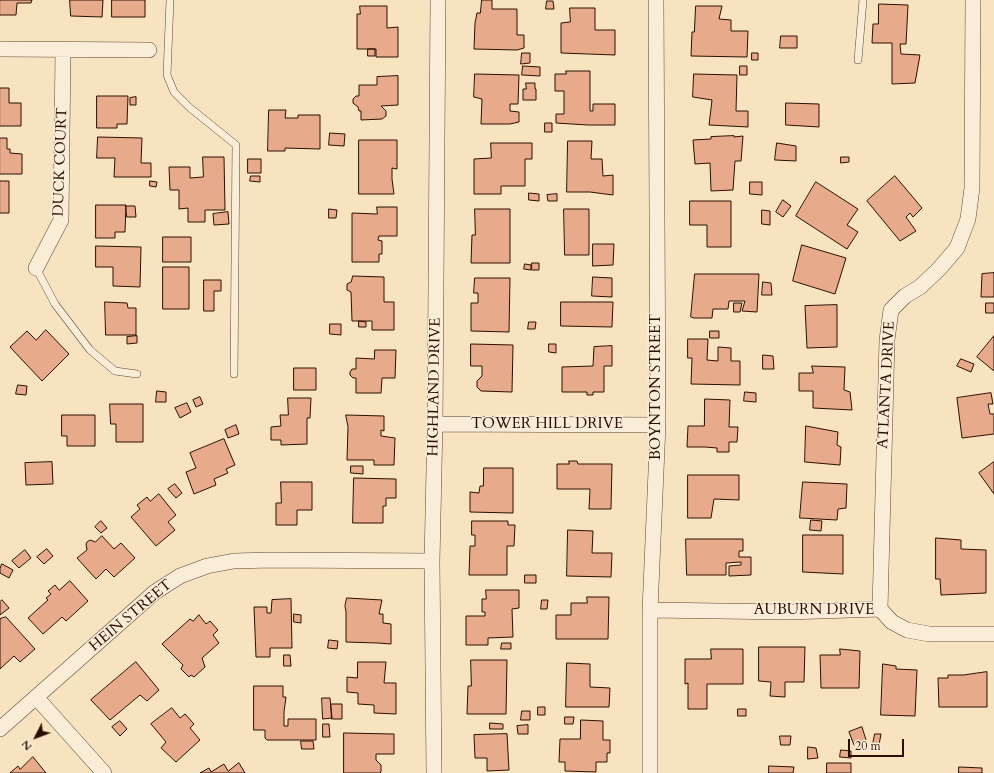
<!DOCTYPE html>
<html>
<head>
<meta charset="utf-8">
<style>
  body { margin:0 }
  #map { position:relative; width:994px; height:773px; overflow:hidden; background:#f8e3c1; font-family:Cardo,serif }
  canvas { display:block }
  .north { position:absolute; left:16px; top:717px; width:40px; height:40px; -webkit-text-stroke:3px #faedd7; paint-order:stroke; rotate:228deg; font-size:11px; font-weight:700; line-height:16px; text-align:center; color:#2c0e00 }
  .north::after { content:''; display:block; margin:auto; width:14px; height:18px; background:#2c0e00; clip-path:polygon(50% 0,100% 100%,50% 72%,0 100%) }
  .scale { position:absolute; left:848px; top:739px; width:56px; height:18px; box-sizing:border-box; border:2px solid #2c0e00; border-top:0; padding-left:5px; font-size:12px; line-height:14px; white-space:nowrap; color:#2c0e00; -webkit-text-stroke:3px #faedd7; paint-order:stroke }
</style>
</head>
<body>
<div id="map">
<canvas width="994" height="773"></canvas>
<div class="north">N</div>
<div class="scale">20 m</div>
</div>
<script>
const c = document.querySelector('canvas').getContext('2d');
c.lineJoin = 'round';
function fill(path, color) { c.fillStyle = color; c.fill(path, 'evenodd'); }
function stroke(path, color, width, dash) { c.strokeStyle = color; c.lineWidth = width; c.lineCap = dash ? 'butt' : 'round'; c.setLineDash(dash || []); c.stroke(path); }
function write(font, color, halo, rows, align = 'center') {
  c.font = font + ' Cardo,serif'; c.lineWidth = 3; c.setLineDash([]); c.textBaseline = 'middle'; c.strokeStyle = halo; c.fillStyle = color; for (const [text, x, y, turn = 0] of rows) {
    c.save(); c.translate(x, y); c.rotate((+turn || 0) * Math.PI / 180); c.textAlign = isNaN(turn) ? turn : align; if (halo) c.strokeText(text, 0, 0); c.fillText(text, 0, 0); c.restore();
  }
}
const building = new Path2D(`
  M0,0H32L31,3H17L16,15H0Z
  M70,0H103L102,17L71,16Z
  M112,0H145V17H112Z
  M482,0H492V9H517V35H524V48L517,50L474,49L475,23L477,13H480Z
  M547,1H553L554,9H546Z
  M879,4L908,5L906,44H900L901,54L920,55L915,83L892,84V43H872L873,24H878Z
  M360,6H387V28L398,27V57H376V49H357V14H360Z
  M696,6H722L719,19L731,20V31H748L747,57L691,56L692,32H694Z
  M570,8H595V30H615V55L561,53V23L570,22Z
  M781,36H797V48H780Z
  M368,49H375V56H368Z
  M522,53H530V63L521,64Z
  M752,53H758V60H752Z
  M523,66L540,67V76L522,75Z
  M740,66H747V75H740Z
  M566,71H590V111H593V104H615V125H588L556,123V114H564V91H555V74H566Z
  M475,74L519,75L518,104H510V111L519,112V122L510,124H481L482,99L474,97Z
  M694,74L737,75L736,111H748V127L709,125L712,100L693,97Z
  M398,76V105L381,106L386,111V116L382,119L361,120V111H359L358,107L353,103V99L356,96H359V85H377V77Z
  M526,83H535V89H536V100H523V89H526Z
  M0,88H9V103H21V126H0Z
  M97,96H128L127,124H117V128H97Z
  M136,97V105H130V98Z
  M786,103L819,104V127L786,125Z
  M269,110H286L285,118H298V115H320V149L285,148V151H268Z
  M545,123H552V132H545Z
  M330,133L345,134L344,146L329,145Z
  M734,136V137L743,136L741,161H735L733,190L711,191L710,163L695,164L693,140L711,139V137Z
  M98,137L142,138L141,163H151V177H114L115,158H97Z
  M0,138H7V149H10V153L22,154V174H0Z
  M359,140H397V169L392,168V179L394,194H359Z
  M568,141H592L591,159H602L603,176L613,175V195L590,192H567Z
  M491,143H532V159H525V186H501V194H474V159L491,158Z
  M777,143L796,146V161L775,160Z
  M203,157H224L225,210H205V222H188V208L179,209V190H170L169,167H190V178L203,177Z
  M841,157H849V162L841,163Z
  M248,159H261V173H248Z
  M251,176H260V182L250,181Z
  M895,176L922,208L913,217L910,213L906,217L916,231L900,241L867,201Z
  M0,181H9V213H0Z
  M150,181L157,182L156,187L150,186Z
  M750,182H762V195L750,194Z
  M816,182L858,209L847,225L858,232L847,249L796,216Z
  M529,193L539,194V201L529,200Z
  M557,194V201H548L547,195Z
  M783,200L791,206L783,217L776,212Z
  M690,201H731V247H707V225H690Z
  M96,205H126L125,232H115V238H96Z
  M126,206H135L136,217H127Z
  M377,207H397V236H379L378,240L382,241V254H379V262H352V213L377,214Z
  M329,209L337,210L336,218H329Z
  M475,209H510V263H471L472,235H475Z
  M564,209H589V255H565Z
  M762,210L770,211V225L762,224Z
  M228,212L229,224L214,225L213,214Z
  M163,237H191V262H163Z
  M593,244H614L613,265L593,266Z
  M802,245L846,258L835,294L793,281Z
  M96,246L141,247L140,287L113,286V267H96Z
  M532,263H539V270H532Z
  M525,264L531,265V270L524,269Z
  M163,267H189V309H163Z
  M994,273V297H981L982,274Z
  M695,274H759L757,312L742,311L745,301H729L728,309H713L712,318H694L691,317Z
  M353,276L384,277V302H394V330H372V321H352L351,292L347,290V284L351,282Z
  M593,277L612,278V297L592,296Z
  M475,278H510L509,332L471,331V303H478V293H474Z
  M204,280H221V291H214V311H204Z
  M763,282L771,283L772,295H762Z
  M105,302L127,303L128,308H136V335H106Z
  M561,302H613L612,327L561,326Z
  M734,303H742L740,312H734Z
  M986,303H994V313H986Z
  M837,305V347L807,348L805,306Z
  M359,321L366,322V327H359Z
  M529,322H536L535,329H528Z
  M330,324H341V335L330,334Z
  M46,330L69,354L42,381L10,347L27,331L36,340Z
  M710,331H719V338H710Z
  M137,336V343L127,344V337Z
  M994,336V371L977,357Z
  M688,339H708L707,360L718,361V347L731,348V361H740V385L691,384L692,358H688Z
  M471,344L513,345L512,392L481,391L477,387V381L482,376V366H471Z
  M549,344H556V353L549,352Z
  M612,346V366H604V392H593V395H587V392H562V367L593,366L594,347Z
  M375,350H396L395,378H382L381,393H356V378H353L350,375V372L352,369H356V358L374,359Z
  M763,355L773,356L774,369H763Z
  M961,359L974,364L971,372L957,366Z
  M812,366L845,367L844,390L850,392L852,410L813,408V391H799V373H813Z
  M294,368H316V390H294Z
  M18,385L27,386L26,395L16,394Z
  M157,391L166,392V402H156Z
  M745,392L756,393V402L744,401Z
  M991,393L993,404H988L990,414H994V434L962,438L957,398Z
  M200,397L203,404L196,407L193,400Z
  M288,398H311L310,418H307V444L281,445V440H271V427L281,426L280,415H288Z
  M705,399L730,400L729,427H738L737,442H729V452H717V448L705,447H687L688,426H704Z
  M187,403L191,412L180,418L175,408Z
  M110,404H143V442H116V424H111Z
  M62,415H95V446H67V436H62Z
  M346,415L384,416V431L381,430V436L395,438L394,465H374V460H347L348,427Z
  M236,425L239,434L228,438L225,430Z
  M806,426L838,432L837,445L841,447L840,465L805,462Z
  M224,439L235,465L226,469L228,473L214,479L216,485L194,494L186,472L196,468L190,453Z
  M569,461H577L578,464H612L611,509H589L590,489H557V464H569Z
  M52,462L53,484L26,485L25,463Z
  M994,462V494L979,473Z
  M351,466H363V474L351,473Z
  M484,468H513V513L470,512V492L479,493L480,486H483Z
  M688,475H739V500L714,499L711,518H688Z
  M354,478L396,479V498H386V506H383V523H353Z
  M281,482H312V510H297V525H276V503H281Z
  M803,482L847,484L846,508L838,509L837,520L800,518Z
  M175,484L182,493L176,498L168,489Z
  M159,494L176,515L168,522L175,530L156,546L131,517L140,509L137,505L147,497L150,501Z
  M811,520L822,521L821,531L810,530Z
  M101,521L107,528L101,533L95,527Z
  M472,521H508V525H515L514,546H507V575H469L470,546H475V535H472Z
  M568,530L593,531L592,553H612L611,577L567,576Z
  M803,535H843V574L803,572Z
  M102,536L114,549L121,543L135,558L114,577L106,569L96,579L77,558L87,550L86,544L87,542L90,540L93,541L95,542Z
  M936,538L961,540V549L986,550V593L941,595L940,579H936Z
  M686,539H743V551H739V557H751V575L729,576V566L741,565V562L726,563V575H687Z
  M47,549L53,556L44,564L37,557Z
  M25,550L31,558L19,568L12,561Z
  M2,564L13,570L9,578L0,573V569Z
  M525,575H536V583H525Z
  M70,581L88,601L66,621L62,617L43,634L28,618L48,600L46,598L51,594L48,591L55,585L59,590Z
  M486,590H519V608L512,609L513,637L488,638V645H466V616H485V612H482V599H486Z
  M587,597H609L608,639H556V615H571V603H587Z
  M347,598L382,600L379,614H383V623L391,624V644L378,643L346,642V612L345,606Z
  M291,599L292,648H270V657H256L254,607H267V613H271L272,600Z
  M2,600L9,608L0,615V602Z
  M542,600H548L547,609H541Z
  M294,614L301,615V623L294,622Z
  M199,615L206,624L210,621L218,630L213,635L219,643L202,658L205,667L194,677L191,675L189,677L181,669L183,665L162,644L190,619L193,621Z
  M6,617L35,649L20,662L14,656L0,669V619Z
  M329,640L338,641L337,649L328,648Z
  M502,643H511V649H501Z
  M759,647H805L804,682H785V697L770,696L771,682L759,681Z
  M711,649H743V684H707V709H688V683L685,684V659H711Z
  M840,649L860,651L859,688H821L820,655H840Z
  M284,655H290L291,666H284Z
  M471,660H507L506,714H467L468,686H471Z
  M136,662L159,690L147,701L140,695L110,720L91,700Z
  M358,662H386L384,683H396V714L374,713V705L358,704V693L347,692V677L357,678Z
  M567,663L590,664V687L610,688L609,707H566Z
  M883,664L896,666V669L917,670L915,716L881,715Z
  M987,672V707H939L938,678H948V675H963Z
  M254,686H283V697H286L284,712V726H288V719H316V740H267L265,738V730H254Z
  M322,698H330L332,718L323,719Z
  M331,704H342V719H332Z
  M538,707H545V715H538Z
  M172,708L180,718L185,714L194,724L190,728L200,740L176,762L161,748L166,742L151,724Z
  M738,709H746V716H738Z
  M522,711H530V720H521Z
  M565,717H574L573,724H565Z
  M581,720L603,721V740H610V753H607V762H596V772L565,771V762H559L560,739H580Z
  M120,721L127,729L120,736L112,727Z
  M490,723L503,724V729H490Z
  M323,724H329L330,737H323Z
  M528,725V734H518L517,726Z
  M862,727L866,740L854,745L849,732Z
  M344,733L394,734V754H376V760L381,765V772L380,773H344Z
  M507,734L509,770L487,771V758H475L474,735Z
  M875,734H881L879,745L873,744Z
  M780,736H791L790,745H781Z
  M301,741H313L314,749H302Z
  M808,747L816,748L818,758L808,759Z
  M841,750L851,751V758L840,757Z
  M33,757L46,773H10L18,766L20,769Z
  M239,763L245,773H200L209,768L211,772L224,764L228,771Z
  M827,763H851V773H827Z
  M769,766L794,767L793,773H769Z
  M959,767L982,768V773H959Z`);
fill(building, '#e7ab8b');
stroke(building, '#2c0e00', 1);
const lane = new Path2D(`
  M170,0L167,75L174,92L189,107L236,145L234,374
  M858,60L863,0
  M36,268L55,304L90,350L115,371L137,374`);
const street = new Path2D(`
  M0,49L149,50
  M36,268L61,220L63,50
  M435,424L658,425
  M880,609L887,340L891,310L905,296L920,287L939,269L957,248L968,219L972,188L973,0
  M650,610L789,612L880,609L892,622L907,630L929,634H994
  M36,697L104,773
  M0,729L155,592L180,576L207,566L234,561L271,560L432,561
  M434,773L432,561L435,424L438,0
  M650,773V610L658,425L656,0`);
stroke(lane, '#5f4330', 8);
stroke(street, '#5f4330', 16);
stroke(lane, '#faedd7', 7);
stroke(street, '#faedd7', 15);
write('15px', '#2c0e00', '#faedd7', [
  ["DUCK COURT",61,162,-88],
  ["ATLANTA DRIVE",887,385,-87],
  ["HIGHLAND DRIVE",435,387,-89],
  ["BOYNTON STREET",657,387,-90],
  ["TOWER HILL DRIVE",547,425],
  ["AUBURN DRIVE",814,611],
  ["HEIN STREET",131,616,-40]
]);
</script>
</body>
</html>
